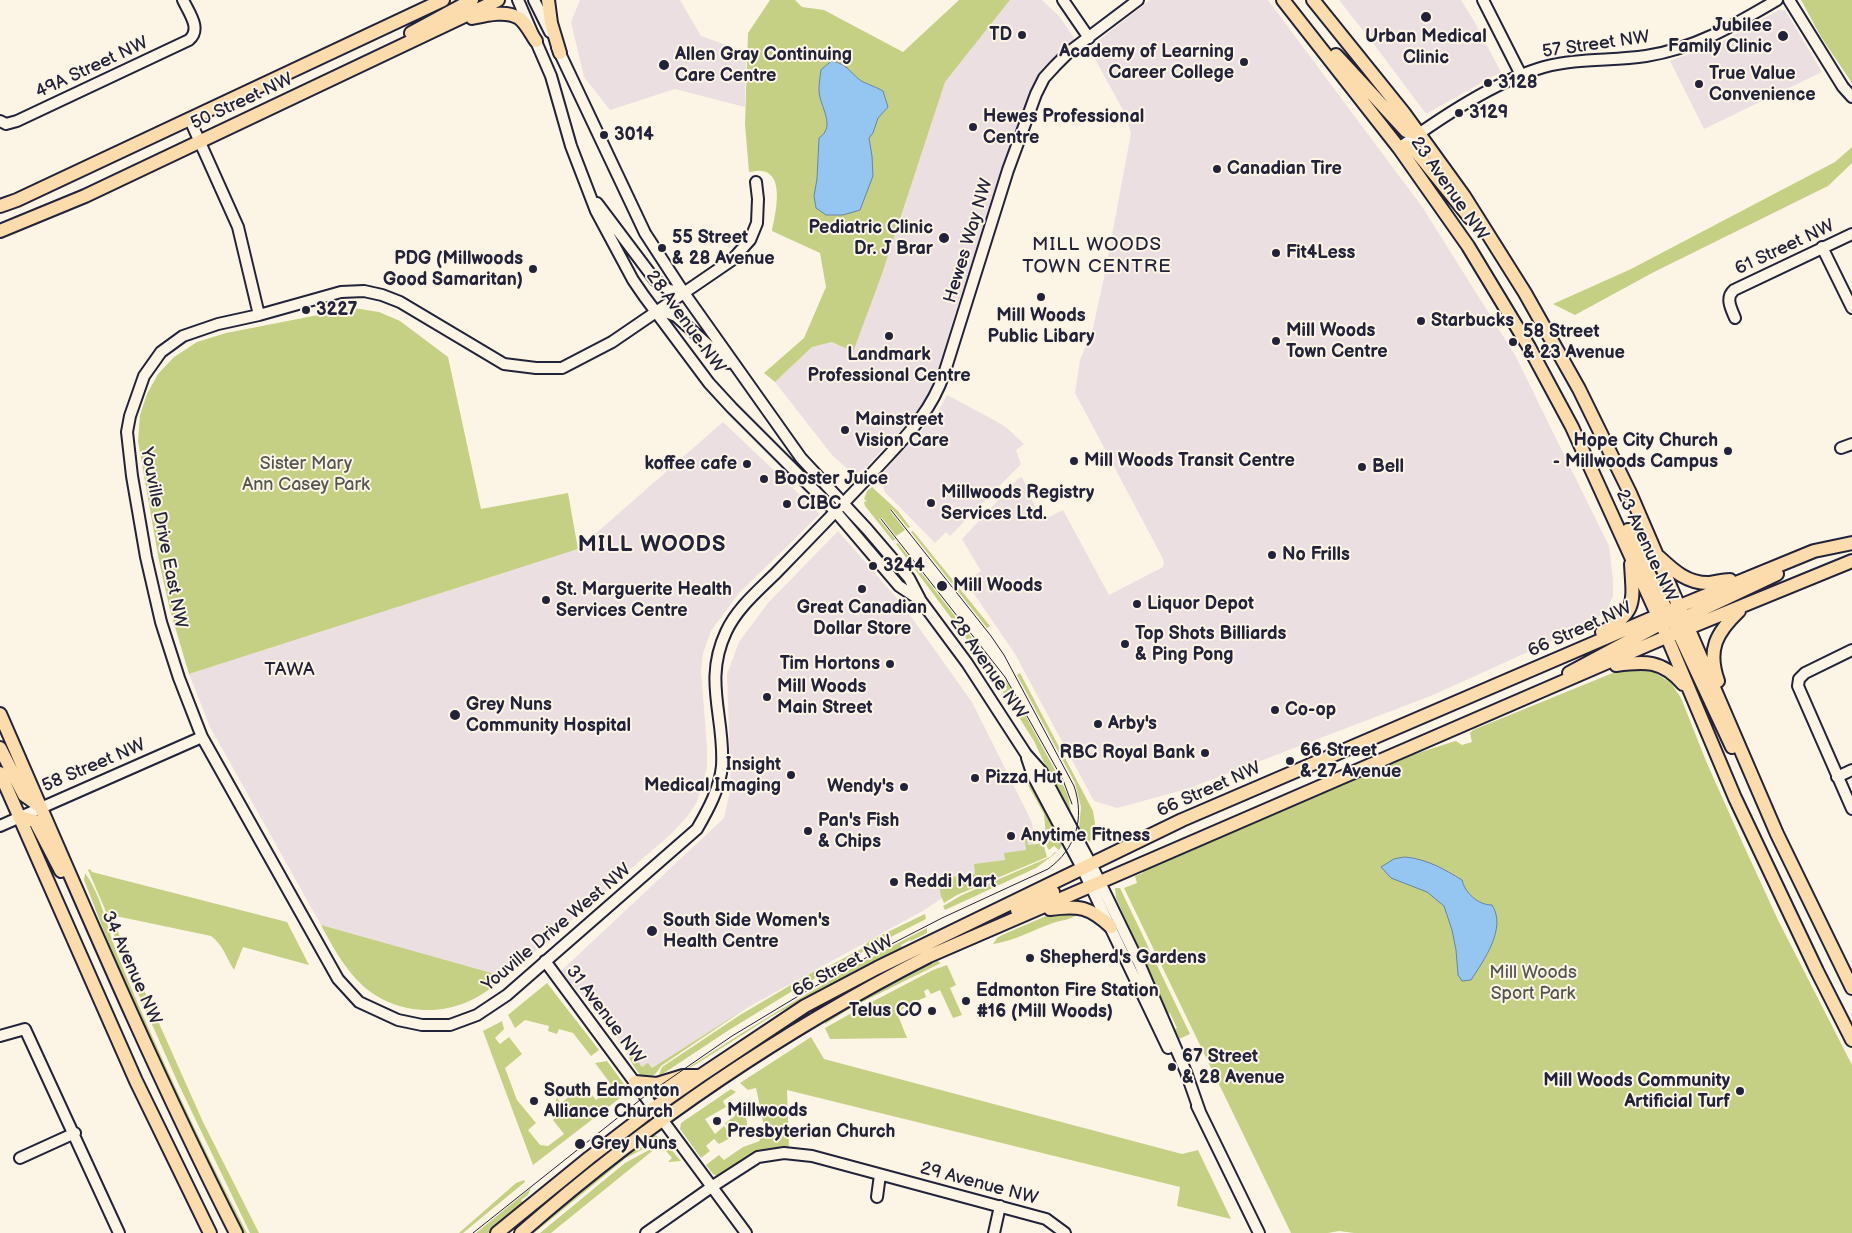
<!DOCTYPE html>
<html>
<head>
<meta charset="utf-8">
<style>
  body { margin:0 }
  canvas { display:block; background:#fcf5e5 }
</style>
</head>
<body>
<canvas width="1852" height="1233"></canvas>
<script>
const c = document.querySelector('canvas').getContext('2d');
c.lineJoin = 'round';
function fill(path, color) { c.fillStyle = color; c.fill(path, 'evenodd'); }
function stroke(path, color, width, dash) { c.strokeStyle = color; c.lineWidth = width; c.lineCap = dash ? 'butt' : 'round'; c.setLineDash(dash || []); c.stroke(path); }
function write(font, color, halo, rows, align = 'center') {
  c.font = font + ' "Balsamiq Sans",sans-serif'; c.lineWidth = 4; c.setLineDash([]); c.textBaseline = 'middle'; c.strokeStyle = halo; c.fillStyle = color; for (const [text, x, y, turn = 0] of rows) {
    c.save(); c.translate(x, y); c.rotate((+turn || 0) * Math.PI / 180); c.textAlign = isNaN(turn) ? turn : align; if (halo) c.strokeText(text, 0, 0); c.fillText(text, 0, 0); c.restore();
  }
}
fill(new Path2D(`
  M580,0H680L701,36L746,52L745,107L675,89L610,110L584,77L571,22Z
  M1010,0H1042L1059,16L1075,39L1048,64L1030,91L1010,146L955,313L934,384L928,397L920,410L863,470L857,473L851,472L832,455L775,382L812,347L832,342L852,352L882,274L945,82Z
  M1150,0H1268L1271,4L1423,208L1515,355L1609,546L1613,580V596L1606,612L1583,627L1433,695L1187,789L1117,808L1094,801L1015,654L966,582L981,571L962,539L1018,479L1022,477L1041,521L1063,510L1109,595L1163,567L1164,562L1161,555L1075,393L1080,360L1093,328L1105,273L1131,133L1124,112L1089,48Z
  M1339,0H1461L1474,21L1501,72L1426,114L1376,47Z
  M1779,10H1785L1822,72L1704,129L1670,61L1719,43Z
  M947,395L994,420L1007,428L1024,444L1016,450L1021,464L950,536L946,532L935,543L884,491L883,473L937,413Z
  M723,422L820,514L739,593L711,631L703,653L701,671L707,747V768L697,802L687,817L671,834L506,977L321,925L210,727L189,674L578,549Z
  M838,531L902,604L972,702L1031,820L1036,840L1025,854L955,889L926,909L745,1009L652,1068L642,1067L561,971L724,818L731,787L727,674L739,642L768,603Z`), '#ebdfe2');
fill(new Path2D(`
  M770,0H795L802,7L824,10L903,52L959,0H1010L945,82L882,274L853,352L832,342L812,347L775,382L764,373L804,338L826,287L820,253L772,231C775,216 786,173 761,171C757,170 752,172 749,172L745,124L748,33Z
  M1801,0H1852V83L1821,37Z
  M1852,147V163L1828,186L1654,272L1575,315L1553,304L1631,269L1835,162Z
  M354,308L379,312L400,321L448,357L481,509L568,493L578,549L189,674L170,610L159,561L138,441L140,415L147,394L158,374L174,357L197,342L226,333Z
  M872,487L898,511L910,527L908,528L892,509L890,511L905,530L896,536L882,518L879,519L895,539L893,541L865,506L864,502L867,501L864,499L867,491Z
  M913,531L990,626L987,628L911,532Z
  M898,543L973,639L969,642L896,544Z
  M1648,668L1671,683L1681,698L1706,761L1743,844L1778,920L1852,1065V1233H1354L1339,1231L1328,1233H1291L1124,888L1137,883L1135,876L1143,873L1142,870L1146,868L1409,756L1452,742L1456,741L1462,745L1472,742L1470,733L1473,730L1620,670Z
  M1020,673L1093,811L1095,823L1090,842L1086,839L1079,828L1081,807L1075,783L1017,675Z
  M1006,680L1062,783L1068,796L1071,812L1047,769L1034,741L1003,692L1007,689L1003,682Z
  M1028,785L1031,786L1063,844L1059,850L1054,846L1049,850L1047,847L1044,814Z
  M1023,839H1027L1028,845L1043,843L1047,857L957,895L944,903L941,896L938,879L975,874L974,864L1005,860L1004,853L1026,850L1025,841Z
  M1055,852L1056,853L1036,868L945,910L943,906L962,895L1050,857Z
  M90,869L92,872L287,922L309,965L243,947L234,970C226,957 223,945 211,936L111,915L126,951L121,953L104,907L88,870Z
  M85,873C103,898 108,933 120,961C158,1053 201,1145 247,1233H242C199,1148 159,1062 122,975C108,944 97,912 84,880Z
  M1115,888H1120L1190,1034L1179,1039L1175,1029L1177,1028L1170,1013L1165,1015L1136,942L1116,898Z
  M1062,912L1078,914C1071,920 1061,920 1053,923C1033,930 1014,941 993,944L997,938L1002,935L1046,916Z
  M925,914L926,919L875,945L794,990L729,1030L658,1077L662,1067L740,1015L818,969L829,966L861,949L869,941Z
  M321,925L506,977C494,985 481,997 467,1002C430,1018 385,1010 357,980C342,964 331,944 321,925Z
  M927,928V933L911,941L910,940L901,945L902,947L772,1016L695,1065L683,1071C762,1019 843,971 927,928Z
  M129,956L203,1122L259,1233H250L178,1083L123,959Z
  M937,961L941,963L856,1005L825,1024V1020L829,1017Z
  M947,965L956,985L950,988L962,1015L953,1018L940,990L931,994L928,989L924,991L926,997L910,1004L897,1013L907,1038L830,1039L825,1028L864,1006L933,970Z
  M547,983L599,1050L591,1056L573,1033L559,1029L557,1034L548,1031L549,1026L525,1020L515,1028L508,1015Z
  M748,1007L661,1066C646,1092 636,1070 627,1054L631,1046L633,1045V1048L630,1051L642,1067L648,1063L652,1068Z
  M502,1021L504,1029L495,1038L500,1044L509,1037L522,1054L505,1068L517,1100L536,1123L528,1130L540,1145L548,1146L564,1134L553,1120L555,1118L556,1099L557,1098L561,1103L584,1085L596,1100L613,1087L595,1063L607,1061L627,1088L621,1092L624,1095L533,1165L483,1031Z
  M811,1037L824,1059L1182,1154L1198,1150L1231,1219L1177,1206L1180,1187L787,1090L789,1148C760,1148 740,1159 719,1177L713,1174L706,1165L719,1155L724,1160L743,1147L760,1141L758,1133L765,1131L756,1088L748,1090L740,1083Z
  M731,1089L736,1092L723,1101L726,1107L705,1119L715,1134L724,1126L732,1137L719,1144L714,1139L706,1146L710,1151L701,1158L680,1129L681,1123Z
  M745,1111L747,1123L746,1129L741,1130L738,1125L729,1130L725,1123L735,1116V1113Z
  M654,1135L657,1136L659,1141L626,1158L544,1225L534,1233H530L609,1167Z
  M663,1140L681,1161L668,1162L672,1158L666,1151L656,1148L551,1233H540L625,1163L660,1144Z
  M524,1180L525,1182L463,1233H459L516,1183Z
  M531,1188L528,1195L521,1200L524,1203L488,1233H476Z`), '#c6d084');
const water = new Path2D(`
  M832,61C849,64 851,75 863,82C870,85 876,87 883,91L888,107L878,118L873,133L869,138L872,156L873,176L860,210L843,215H826L816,208L814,196L817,179L819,138C837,126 819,106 819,90C819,84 820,77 821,70Z
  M1405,857C1427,859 1444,869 1462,880C1465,893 1478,905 1492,905C1507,928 1484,960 1471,980L1462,981L1458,975L1456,950L1452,930L1444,906L1427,892L1391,878L1381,867L1394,859Z`);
fill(water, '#95c5f1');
stroke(water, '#6784a8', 1);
const minor = new Path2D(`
  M518,0L551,76L571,146L596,211L633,280L644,296L709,383L732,408L836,512L899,586L920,600
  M534,0L550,32
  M1063,0L1089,38
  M1483,0L1521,75
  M1789,0L1843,87L1852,97
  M557,47L645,233L684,293L801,458L867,529L909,578L921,601L967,663L1026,754L1042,772L1094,870L1139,963L1186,1072L1200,1112
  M190,120L238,227L259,315
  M0,121L6,124L17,121L189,40C202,29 189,13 183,0
  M1399,148C1440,118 1495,81 1544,67C1577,58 1612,61 1646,56C1696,48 1733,26 1777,0
  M756,182L758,199L757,223L750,240L732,260L612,342L562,368H536L504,364L400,302L382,295L364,291L341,292L259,315L218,324L183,336L161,352L144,376L130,416L127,432L132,476L146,557L161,622L179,678L202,737L338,979L359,1002L398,1020L422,1025H450L477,1015L507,995L697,829C708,810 720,788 722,766C725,717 703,681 726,632C737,608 759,590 777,572C810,538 842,505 874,471C903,439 930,415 944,374L1008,170L1036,94L1044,78L1055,66L1069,52L1138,0
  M597,203L655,280L669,290L684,293
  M1822,247L1852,308
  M655,311L666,312L676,316L728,363
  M1735,318C1731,308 1725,298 1734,290L1852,234
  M1841,448L1852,444
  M1852,650L1805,673L1799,679L1798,686L1852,809
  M1027,758L1033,776L1082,868L1168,1048
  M1837,777L1852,770
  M0,826L202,737
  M545,961L746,1233
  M0,1036L25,1029L119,1233
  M1197,1106L1259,1233
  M20,1158L75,1133
  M877,1197L880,1175
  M646,1233L713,1186L758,1157L784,1153L812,1156L1046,1219L1065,1233
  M994,1233L1000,1206`);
const major = new Path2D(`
  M548,0L551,23L560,53
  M1283,0L1399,148L1468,246L1529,347L1572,427L1662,625L1735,798L1817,971L1852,1040
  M1313,0L1404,113L1464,196L1525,293L1579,389L1630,493L1777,834L1852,988
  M472,18C486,15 506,10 519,18C526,23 531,34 536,41
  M411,33L472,0
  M1336,55L1406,131L1419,133
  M1399,148L1406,146L1414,149L1470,218
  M0,206L17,200L443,0
  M0,231L85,196L498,0
  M1628,530L1667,611L1673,616
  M1659,557C1674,571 1688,584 1710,583C1717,582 1723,580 1730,580
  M1679,622L1684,618L1777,574
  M1675,625L1732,747
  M1602,632C1638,612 1633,601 1631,564
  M1616,665C1645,661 1662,660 1683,684
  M1569,673L1668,620
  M1718,681C1707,650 1716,633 1739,611
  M0,714C76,888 150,1064 236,1233
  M0,748L24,795L41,807
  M0,773L136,1081L210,1233
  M19,817L35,821L61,871
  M1050,909C1079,905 1090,907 1111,927
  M1017,910L1053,892
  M635,1082L657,1084L683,1076H700
  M497,1233L589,1158L654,1108L700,1076L805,1006L877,968L1182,820L1687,603L1814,551L1852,543
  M521,1233C645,1124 782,1031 929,956L1659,640L1852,561`);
stroke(minor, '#22223b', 14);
stroke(major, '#22223b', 16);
stroke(minor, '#fcf5e5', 10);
stroke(major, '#fcdcac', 12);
stroke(new Path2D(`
  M881,519L1005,677L1063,780L1072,804
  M473,1233L645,1096L732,1036L805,992L878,951L942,918L1048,869C1076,849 1085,818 1074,786L1004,655L991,636L891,510`), '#22223b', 1);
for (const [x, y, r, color] of [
  [1426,17,6,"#22223b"],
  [1022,35,5,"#22223b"],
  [1783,36,6,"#22223b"],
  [1244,62,5,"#22223b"],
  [664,65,6,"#22223b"],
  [1488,83,5,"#22223b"],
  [1699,84,5,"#22223b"],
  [1459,113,5,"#22223b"],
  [973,127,5,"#22223b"],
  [604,135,5,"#22223b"],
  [1217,169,5,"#22223b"],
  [944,238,6,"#22223b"],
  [662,248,5,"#22223b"],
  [1276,253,5,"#22223b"],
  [533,269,5,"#22223b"],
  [1041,297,5,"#22223b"],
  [306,310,5,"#22223b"],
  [1421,321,5,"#22223b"],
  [889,336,5,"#22223b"],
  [1276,341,5,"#22223b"],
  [1513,342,5,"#22223b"],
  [845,430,5,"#22223b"],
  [1728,451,5,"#22223b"],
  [1074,461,5,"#22223b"],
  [747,464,5,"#22223b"],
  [1362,467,5,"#22223b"],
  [764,479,5,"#22223b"],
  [931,503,5,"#22223b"],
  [787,504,5,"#22223b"],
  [1272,555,5,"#22223b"],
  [873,566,5,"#22223b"],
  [942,586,6,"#22223b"],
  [862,589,5,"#22223b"],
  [546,600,5,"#22223b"],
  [1137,604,5,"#22223b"],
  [1125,644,5,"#22223b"],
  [890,664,5,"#22223b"],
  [767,697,5,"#22223b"],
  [1275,710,5,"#22223b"],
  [455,715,6,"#22223b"],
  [1098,724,5,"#22223b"],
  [1205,753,5,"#22223b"],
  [1290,761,5,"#22223b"],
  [791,775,5,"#22223b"],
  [975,778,5,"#22223b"],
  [904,787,5,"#22223b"],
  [808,831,5,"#22223b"],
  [1011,836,5,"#22223b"],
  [894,882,5,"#22223b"],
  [652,931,6,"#22223b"],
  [1030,958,5,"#22223b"],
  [966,1001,5,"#22223b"],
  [932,1011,5,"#22223b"],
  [1172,1067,5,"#22223b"],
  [1740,1091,5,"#22223b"],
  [534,1101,5,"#22223b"],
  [717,1121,5,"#22223b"],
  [580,1144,6,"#22223b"]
]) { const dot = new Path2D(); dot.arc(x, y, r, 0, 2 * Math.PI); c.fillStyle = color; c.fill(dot); stroke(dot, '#fcf5e5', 2); }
write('bold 18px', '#22223b', '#fcf5e5', [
  ["Jubilee",1772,26,"right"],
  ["Family Clinic",1772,47,"right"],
  ["TD",1012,35,"right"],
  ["Urban Medical",1426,37,"center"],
  ["Clinic",1426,58,"center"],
  ["Academy of Learning",1234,52,"right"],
  ["Career College",1234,73,"right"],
  ["Allen Gray Continuing",675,55],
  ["Care Centre",675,76],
  ["True Value",1709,74],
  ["Convenience",1709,95],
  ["3128",1498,83],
  ["3129",1469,113],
  ["Hewes Professional",983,117],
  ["Centre",983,138],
  ["3014",614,135],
  ["Canadian Tire",1227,169],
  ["Pediatric Clinic",933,228,"right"],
  ["Dr. J Brar",933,249,"right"],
  ["55 Street",672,238],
  ["& 28 Avenue",672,259],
  ["Fit4Less",1286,253],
  ["PDG (Millwoods",523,259,"right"],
  ["Good Samaritan)",523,280,"right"],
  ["3227",316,310],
  ["Mill Woods",1041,316,"center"],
  ["Public Libary",1041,337,"center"],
  ["Starbucks",1431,321],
  ["Mill Woods",1286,331],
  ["Town Centre",1286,352],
  ["58 Street",1523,332],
  ["& 23 Avenue",1523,353],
  ["Landmark",889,355,"center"],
  ["Professional Centre",889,376,"center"],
  ["Mainstreet",855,420],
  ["Vision Care",855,441],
  ["Hope City Church",1718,441,"right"],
  ["- Millwoods Campus",1718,462,"right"],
  ["Mill Woods Transit Centre",1084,461],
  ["koffee cafe",737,464,"right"],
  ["Bell",1372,467],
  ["Booster Juice",774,479],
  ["Millwoods Registry",941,493],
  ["Services Ltd.",941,514],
  ["CIBC",797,504],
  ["No Frills",1282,555],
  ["3244",883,566],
  ["Mill Woods",953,586],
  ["St. Marguerite Health",556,590],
  ["Services Centre",556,611],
  ["Liquor Depot",1147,604],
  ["Great Canadian",862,608,"center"],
  ["Dollar Store",862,629,"center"],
  ["Top Shots Billiards",1135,634],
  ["& Ping Pong",1135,655],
  ["Tim Hortons",880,664,"right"],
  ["Mill Woods",777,687],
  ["Main Street",777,708],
  ["Grey Nuns",466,705],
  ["Community Hospital",466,726],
  ["Co-op",1285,710],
  ["Arby's",1108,724],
  ["66 Street",1300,751],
  ["& 27 Avenue",1300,772],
  ["RBC Royal Bank",1195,753,"right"],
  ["Insight",781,765,"right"],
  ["Medical Imaging",781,786,"right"],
  ["Pizza Hut",985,778],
  ["Wendy's",894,787,"right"],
  ["Pan's Fish",818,821],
  ["& Chips",818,842],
  ["Anytime Fitness",1021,836],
  ["Reddi Mart",904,882],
  ["South Side Women's",663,921],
  ["Health Centre",663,942],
  ["Shepherd's Gardens",1040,958],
  ["Edmonton Fire Station",976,991],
  ["#16 (Mill Woods)",976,1012],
  ["Telus CO",922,1011,"right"],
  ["67 Street",1182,1057],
  ["& 28 Avenue",1182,1078],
  ["Mill Woods Community",1730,1081,"right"],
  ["Artificial Turf",1730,1102,"right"],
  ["South Edmonton",544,1091],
  ["Alliance Church",544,1112],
  ["Millwoods",727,1111],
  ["Presbyterian Church",727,1132],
  ["Grey Nuns",591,1144]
], 'left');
write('18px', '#22223b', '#fcf5e5', [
  ["57 Street NW",1596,45,-8],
  ["49A Street NW",92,68,-25],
  ["50 Street NW",242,102,-25],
  ["23 Avenue NW",1449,189,55],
  ["Hewes Way NW",969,241,-73],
  ["61 Street NW",1785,248,-25],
  ["28 Avenue NW",685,322,54],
  ["Youville Drive East NW",163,538,79],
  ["23 Avenue NW",1646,546,65],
  ["66 Street NW",1580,630,-24],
  ["28 Avenue NW",988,668,55],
  ["58 Street NW",94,766,-23],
  ["66 Street NW",1209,790,-24],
  ["Youville Drive West NW",557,928,-40],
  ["66 Street NW",843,967,-28],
  ["34 Avenue NW",131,968,66],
  ["31 Avenue NW",605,1015,53],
  ["29 Avenue NW",979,1184,15]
]);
write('18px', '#535651', '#fcf5e5', [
  ["Sister Mary",306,464],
  ["Ann Casey Park",306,485],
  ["Mill Woods",1533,973],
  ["Sport Park",1533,994]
]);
c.letterSpacing = '1px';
write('19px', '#22223b', '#fcf5e5', [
  ["MILL WOODS",1097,245],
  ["TOWN CENTRE",1097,267],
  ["TAWA",290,670]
]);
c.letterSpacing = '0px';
c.letterSpacing = '1px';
write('bold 22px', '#22223b', '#fcf5e5', [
  ["MILL WOODS",652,545]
]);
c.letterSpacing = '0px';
</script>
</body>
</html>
